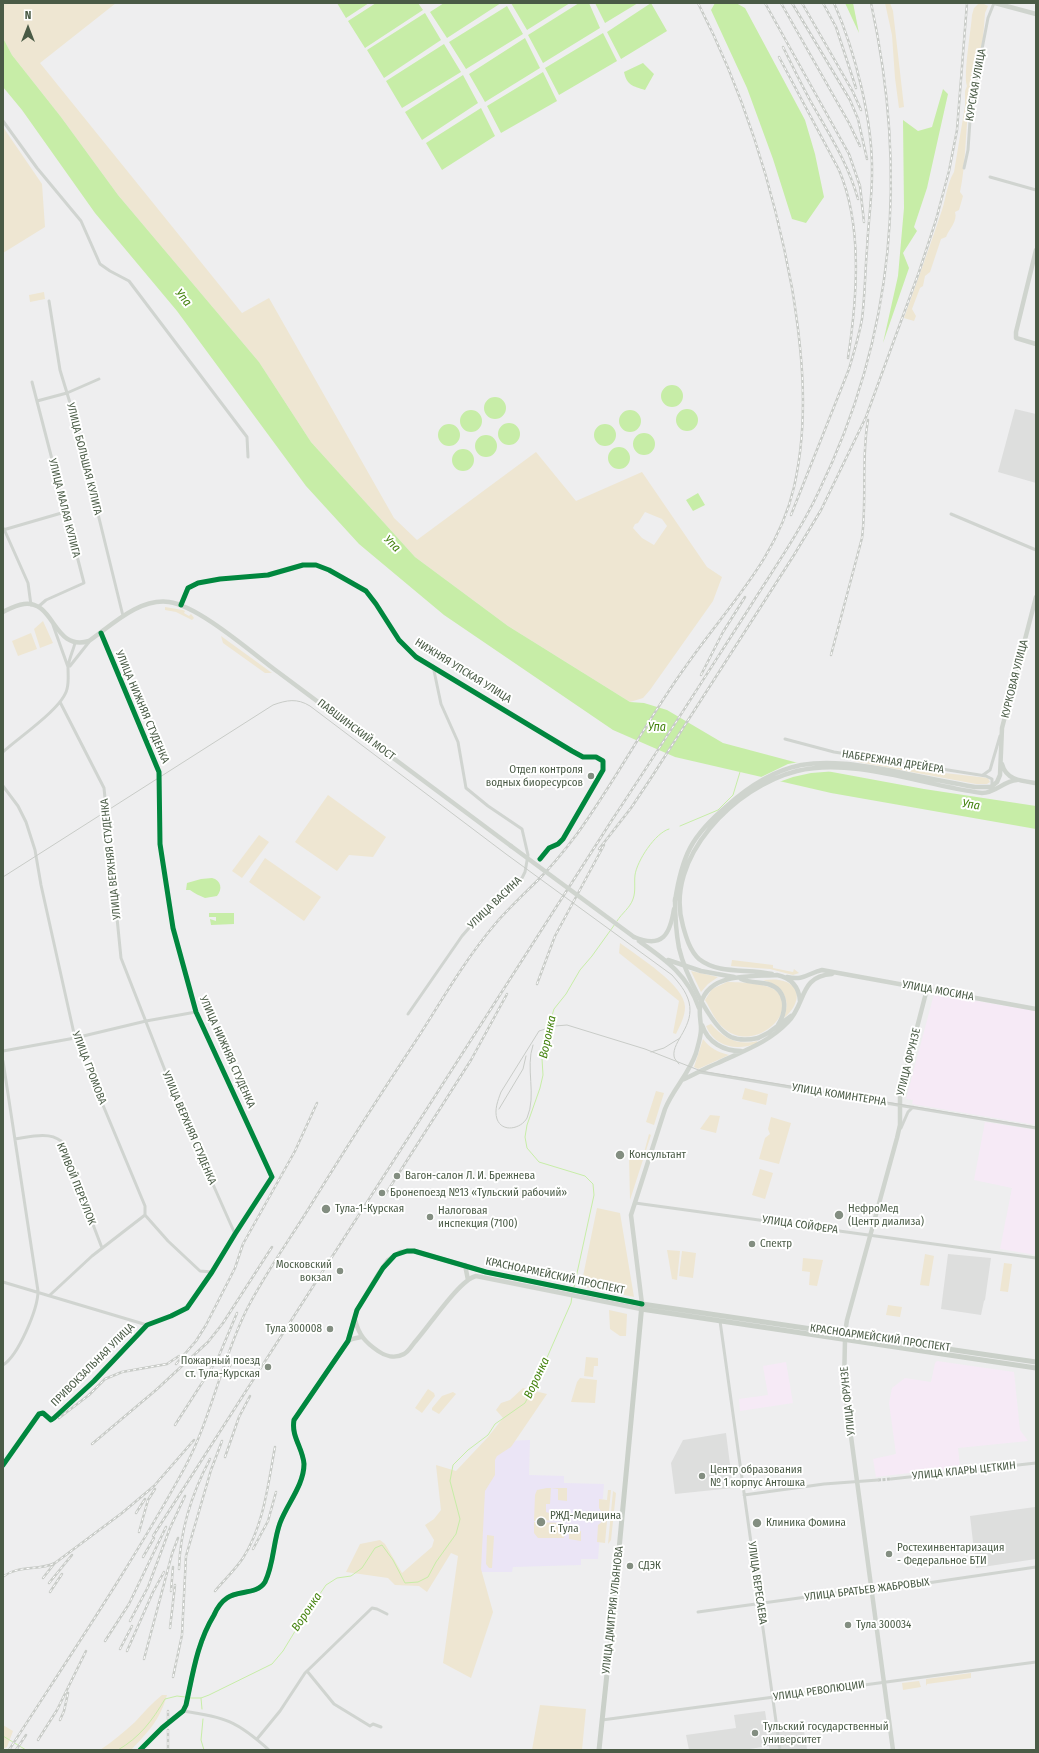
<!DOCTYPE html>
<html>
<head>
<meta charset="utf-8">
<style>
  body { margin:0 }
  #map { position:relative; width:1039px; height:1753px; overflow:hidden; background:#eeeeef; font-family:"Fira Sans Condensed",sans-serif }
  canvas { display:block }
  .frame { position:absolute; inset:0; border:4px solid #4a5b46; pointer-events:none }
  .north { position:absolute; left:8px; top:8px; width:40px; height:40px; -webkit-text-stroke:3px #fff; paint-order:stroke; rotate:0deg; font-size:11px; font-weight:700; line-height:16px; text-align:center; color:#4a5b46 }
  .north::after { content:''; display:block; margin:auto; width:14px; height:18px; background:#4a5b46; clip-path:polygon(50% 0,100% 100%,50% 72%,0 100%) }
</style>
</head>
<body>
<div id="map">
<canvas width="1039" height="1753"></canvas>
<div class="frame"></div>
<div class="north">N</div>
</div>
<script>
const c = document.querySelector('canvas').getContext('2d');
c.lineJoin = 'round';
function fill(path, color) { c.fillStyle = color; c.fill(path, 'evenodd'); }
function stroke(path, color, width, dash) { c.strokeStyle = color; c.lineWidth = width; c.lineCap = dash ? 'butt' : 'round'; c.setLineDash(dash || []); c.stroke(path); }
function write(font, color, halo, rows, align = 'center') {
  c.font = font + ' "Fira Sans Condensed",sans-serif'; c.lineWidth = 4; c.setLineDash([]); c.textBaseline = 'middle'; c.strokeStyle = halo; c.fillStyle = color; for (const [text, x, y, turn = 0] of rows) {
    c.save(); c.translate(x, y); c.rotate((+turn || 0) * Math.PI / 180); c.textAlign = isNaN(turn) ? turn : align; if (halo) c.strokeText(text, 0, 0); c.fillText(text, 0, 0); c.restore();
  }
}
fill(new Path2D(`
  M934,994L1036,1011V1125L912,1104L913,1100L906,1099Z
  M985,1122L1036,1130V1255L1000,1249L1012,1188L974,1180Z
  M937,1361L1014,1372L1020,1430L1028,1441L958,1448L960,1467L876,1477L873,1459L896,1454L889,1403L892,1388L905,1378L931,1382L935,1363Z
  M786,1362L793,1403L740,1411L739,1399L768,1395L763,1366Z`), '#f6eaf6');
fill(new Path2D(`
  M1015,409L1036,414V483L998,472Z
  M948,1254L991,1258L985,1300L984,1301L981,1315L941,1309Z
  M726,1433L733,1488L675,1494L671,1463L683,1440Z
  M1035,1507L1036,1559L976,1568L970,1516Z
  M765,1711L768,1730L803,1725L807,1749L770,1750L769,1746L743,1750H689L686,1735L736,1728L734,1715Z`), '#dddedd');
fill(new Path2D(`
  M530,1440L529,1475L564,1476V1483L604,1484L598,1559H581V1565L513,1567L512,1572H480L483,1457L503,1441Z`), '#ebe5f6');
fill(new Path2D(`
  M3,3H116L40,63L242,313L269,298L394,518L417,540L536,452L576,501L642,472L707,567L722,577L713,601L650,690L643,698L630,702L508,626L415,557L311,442L259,362L118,195L61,117L12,55L3,38ZM645,512L662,519L667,526L654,545L642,538L633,528L635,524L638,523Z
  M885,3H890L893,11L904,107L899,108L895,78L892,35Z
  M979,3L984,4L988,6L985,13L983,39L975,79L971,87C973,94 970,98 969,105C965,134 966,164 960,192L963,196L959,210L955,212C958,221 949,229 946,237L941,239L930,272L925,276L923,286L920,288L912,309L916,316L914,321L904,318C917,282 930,246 942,210C946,198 947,184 954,172L965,106V91L967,86C963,75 971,31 972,15L974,8Z
  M3,127L42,184L45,227L3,253Z
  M44,292L45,299L30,302L29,295Z
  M165,607L183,610L185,611L184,613L189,616L191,614L194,618L192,620L176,612L165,610Z
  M43,621L53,643L40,648L34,629Z
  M31,633L37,649L18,656L12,641Z
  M221,636L272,673H265L223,643Z
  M853,758L936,772L988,778L990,782L987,784H976L853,761Z
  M328,795L386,837L373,857L349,855L337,871L295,842Z
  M259,835L269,842L242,878L232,871Z
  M265,858L321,897L304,921L249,882Z
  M620,943C637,956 685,985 685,1007C685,1017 680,1025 676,1034L673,1033L679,1001L619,953Z
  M732,960L773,965V968L793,972L794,969L799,973L793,975L770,969L731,966Z
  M691,971L718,977L708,984L701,992Z
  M763,980C768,980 773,979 779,980C804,984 800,1005 784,1018C791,998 783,986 763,980Z
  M727,982C738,982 766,983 775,990C802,1010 756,1053 726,1030C716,1023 711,1010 705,1000L712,989Z
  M711,1024C723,1038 738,1046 757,1041L758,1043C738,1051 715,1048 706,1026Z
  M703,1039C710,1048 717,1052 729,1055L698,1069L694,1067Z
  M745,1088L768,1094L766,1105L742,1099Z
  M656,1091L664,1093L654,1125L646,1122Z
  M710,1115L720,1116L716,1133L700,1129Z
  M771,1117L791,1123L779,1164L759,1159L765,1138L770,1134L768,1129Z
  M649,1134L651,1135L630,1200L629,1156L642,1160Z
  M760,1169L773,1173L765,1199L752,1195Z
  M597,1208L620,1213L634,1297L581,1286Z
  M667,1250L680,1251L677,1280L672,1279Z
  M682,1251L696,1253L693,1278L679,1276Z
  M925,1254L934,1256L929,1286L920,1285Z
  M803,1258L823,1260L817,1286L809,1285L810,1272L802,1271Z
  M1004,1263L1012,1264L1008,1292L1000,1291Z
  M888,1305L902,1307L900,1317L886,1315Z
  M609,1310L627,1314L626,1336H620L610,1329Z
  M586,1357L598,1358V1366H594L593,1377L584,1376Z
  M580,1378L597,1380L595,1403L571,1402L577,1382Z
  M523,1388L547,1394L511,1447L497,1456L495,1460V1475L485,1491L481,1569L493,1612L471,1678L443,1663L458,1556L451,1553L427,1592L419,1586L395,1585L388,1578L346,1572L360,1544L380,1540L385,1544L402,1573L432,1547L434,1540L425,1525L434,1519L441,1510L436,1465L456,1471L488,1437L503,1418L496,1410L501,1403L510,1400Z
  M428,1389L434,1393L435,1396L422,1413L415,1408Z
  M453,1392L456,1394L439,1414L432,1410V1408L442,1396Z
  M551,1488L550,1504H546V1512L549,1513V1517H557V1520L534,1521L535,1495L537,1490L547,1488H567V1501L558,1500V1489Z
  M608,1490H611L609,1511H601L599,1508V1499L607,1500Z
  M613,1491L616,1493L611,1540L608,1544Z
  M607,1521L605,1543L597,1542L598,1525L602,1522Z
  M534,1522L565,1523L564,1538H538L534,1533Z
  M569,1531H581V1541L569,1539Z
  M487,1535L494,1536L492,1568H489L486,1564Z
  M971,1673V1678L927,1684L926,1686V1679Z
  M919,1681L921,1687L903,1690L902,1683Z
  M162,1695H167C160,1720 148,1732 131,1750H100C112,1742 124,1732 135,1722C144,1712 152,1703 162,1695Z
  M540,1705L586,1709L582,1750H532Z
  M3,1725L13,1731L7,1747L3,1749Z`), '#eee6d2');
fill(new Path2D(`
  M337,3H369L346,18Z
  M376,3H418L423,10L365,48L348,21Z
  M444,3H501L447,38L430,12Z
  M511,3H570L527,30Z
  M579,3H589L600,28L543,63L528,35Z
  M595,3H638L605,23Z
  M651,3L667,31L621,59L607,32Z
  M715,3H736L745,8L805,120L815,154L824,197L806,223L792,219L773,159L747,88L711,10Z
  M845,3H853L859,33Z
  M507,6L523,34L466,69L449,42Z
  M425,13L441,40L384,78L367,50Z
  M603,33L617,61L559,95L545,68Z
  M3,38L12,55L61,117L118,195L259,362L311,442L415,557L508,626L630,702L644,703L667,710L723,743L832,772L924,789L1036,806V829L831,793L675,757L613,730L444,615L359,544L306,486L177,311L95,213L22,110L3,87Z
  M525,38L540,68L485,102L469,74Z
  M444,44L461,72L402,108L386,81Z
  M643,63L654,74L645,90C633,86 627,86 624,72Z
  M543,72L557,101L501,133L487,106Z
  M463,75L478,103L422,140L405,112Z
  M943,89L948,94L927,188L914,227L917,231L903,253L909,268L883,343L898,276L904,208L903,120L918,131L932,127Z
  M481,108L495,136L442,170L426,143Z
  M661 396a11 11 0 1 1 22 0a11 11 0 1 1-22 0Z
  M484 408a11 11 0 1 1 22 0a11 11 0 1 1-22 0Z
  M676 420a11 11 0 1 1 22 0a11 11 0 1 1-22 0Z
  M619 421a11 11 0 1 1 22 0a11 11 0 1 1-22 0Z
  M460 421a11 11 0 1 1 22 0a11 11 0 1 1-22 0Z
  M498 434a11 11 0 1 1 22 0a11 11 0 1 1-22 0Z
  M594 435a11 11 0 1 1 22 0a11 11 0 1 1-22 0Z
  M438 435a11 11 0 1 1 22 0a11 11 0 1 1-22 0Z
  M633 444a11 11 0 1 1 22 0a11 11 0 1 1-22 0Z
  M475 446a11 11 0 1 1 22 0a11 11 0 1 1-22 0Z
  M608 458a11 11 0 1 1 22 0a11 11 0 1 1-22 0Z
  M452 460a11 11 0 1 1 22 0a11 11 0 1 1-22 0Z
  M698,493L705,505L693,511L686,500Z
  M212,878C221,880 223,889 217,896L205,898C200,896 194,893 190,890H186L187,883L201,879Z
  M209,913H234V924L211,925L210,919L216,921V917H209Z`), '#c7eda7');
fill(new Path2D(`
  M799,762L837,771L811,773L793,777L776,783L757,779L788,764Z`), '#eeeeef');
stroke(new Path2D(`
  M680,826L718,810L733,795L740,772
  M617,921C622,913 630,908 633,899C636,891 634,883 635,875C637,861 655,833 669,829
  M574,1287L594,1195L593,1184L585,1176L539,1162L527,1148L525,1137L527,1125L540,1088L543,1075L542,1059L551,1033L550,1022L554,1009L566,994L580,970L592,956L615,924
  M190,1698H201L209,1695L272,1664L283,1651L300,1623L326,1585L337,1578L351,1576L362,1568L375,1548L382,1545L393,1560L405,1583L418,1582L428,1577L436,1562L456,1534L460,1519L450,1481L453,1465L468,1450L488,1435L495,1424L525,1403L538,1378L571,1303L572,1296
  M201,1698L202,1709
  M203,1719L201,1740L204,1750
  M3,1736L26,1750
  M118,1750C140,1737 152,1721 165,1699L177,1696L185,1697`), '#c7eda7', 1);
stroke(new Path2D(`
  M878,1480L891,1479`), '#c5c9c5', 3, [3, 1.5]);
stroke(new Path2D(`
  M3,121L37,168L81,221L100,264L110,271L129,281L247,437L248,457
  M964,168L968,150L971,106L988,18L994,3
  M990,177L1036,190
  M49,301L60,370L74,416L123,616
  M32,382L84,583L46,600L38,607
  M37,401L67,393L99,379
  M951,514L1036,550
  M4,529L28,583L31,605
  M3,530L65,512
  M181,605L188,588L198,583L220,579L268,575L303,565H316L329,570L366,591L376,604L399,640L416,657L572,751L583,757H596L603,761V770L563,839L558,844L549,848L540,859
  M53,625L68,667
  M70,666L89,642
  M60,702L104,788L121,958L184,1119L235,1234
  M785,739L834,752L986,776L992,779V785
  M3,752C18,738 63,708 67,689C69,682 68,675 68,667C69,659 73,651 75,643
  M983,775L990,770L1000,736
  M3,786L18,806L26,822L35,850L41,885L75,1038L145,1206V1215L168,1241L200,1271L212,1272
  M408,1014L462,936L483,912L522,878L525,872L528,855L522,829L488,806L466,788L458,742L441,704L433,666
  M3,1051L75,1038L146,1021L196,1012
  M3,1061L38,1291C38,1309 18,1356 3,1365
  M699,1072L1036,1128
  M901,1128L908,1112L913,1107
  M15,1139C29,1137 49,1131 61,1141L102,1248
  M635,1203L1036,1258
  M3,1282L147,1325
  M50,1295L92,1256L145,1215
  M720,1321L780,1750
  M3,1465L39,1414L43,1413L51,1420L54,1418L94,1381L147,1325L171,1316L187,1308L212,1272L235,1234L272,1177L196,1012L173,928L160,844L159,772L101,633
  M891,1479L1036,1463
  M744,1495L824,1484L878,1480
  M698,1612L857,1590L887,1589L1036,1567
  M307,1671L334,1704L370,1726L373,1724L381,1727
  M183,1711C225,1717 237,1721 269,1750
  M602,1720L1036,1662
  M257,1739L280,1711L305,1673L372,1608L377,1609L387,1614`), '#d0d4d0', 3);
stroke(new Path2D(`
  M995,3L1036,14
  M1036,250L1016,332V338L1036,344
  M3,612C9,609 16,605 24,604C55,600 53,652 89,641C112,625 139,598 169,602C199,606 252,653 278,672C356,730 433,788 511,846
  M1002,764C1006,780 1021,781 1036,783
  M675,901C682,856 691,836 727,806C748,787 772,771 801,765C830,760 859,765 888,770C917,776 946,782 975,787H991L997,782L1000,775L1002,728L1036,597
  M634,937C663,949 670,934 674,909
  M639,941C666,960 688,975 699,1008
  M668,960L701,971L734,977
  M772,974C748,968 719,975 699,959C690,951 686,937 683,926C663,858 736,786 797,771C854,757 925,786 982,793C996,793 1003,781 1017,780
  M787,977C804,981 808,973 822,970L1036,1009
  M741,979C750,983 759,982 768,984C788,990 787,1011 778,1025
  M702,1025C708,1043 724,1051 741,1051
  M758,1038L768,1033L791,1016
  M682,1080C694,1075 705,1068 718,1063C743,1051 768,1043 788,1022C806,1004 799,976 832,974
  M465,1265L468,1280
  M355,1320C359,1335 365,1342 378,1351C385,1356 395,1359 404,1354C408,1352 411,1347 414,1343C428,1328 459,1280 476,1276L641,1309
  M845,1333L847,1320L897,1138L900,1125V1093L927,989
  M845,1340L844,1384L893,1750
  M348,1341L352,1339L361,1337
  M140,1750L162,1728L183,1711L186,1705C193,1673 197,1643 214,1615C217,1608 221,1602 227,1598C238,1590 257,1595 265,1582C274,1564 273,1542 280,1523C287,1504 304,1485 304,1464C303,1448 291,1437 294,1420L348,1341L357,1310L379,1273L388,1260L400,1252L414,1251L486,1272L642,1304L631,1215L665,1109C673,1089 689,1074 696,1053C698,1045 701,1037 701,1029C701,1022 699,1015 700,1008C705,972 750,977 777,975C791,978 799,987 800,1001`), '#cfd4ce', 4.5);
stroke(new Path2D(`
  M641,1309L1036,1368
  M599,1750L611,1635L642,1304L1036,1362`), '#cad0c9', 5);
stroke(new Path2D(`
  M3,877L273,705C287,700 297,698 310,706L506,854L672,975C679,983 686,991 689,1002C695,1026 672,1041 674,1056C674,1059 677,1061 679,1064
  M533,1045C525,1068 537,1095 527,1118C521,1129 502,1133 497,1119C494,1110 498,1100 501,1092L539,1031L555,1026L567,1025L645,1049L701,1071L1036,1127
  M651,1052L664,1048L680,1038
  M499,1109L523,1069L526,1056`), '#c8cbc7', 1);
const rail = new Path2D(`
  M765,3L849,154L860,186L864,222
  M781,3L849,123L860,146
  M792,3L850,100L858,119L867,159
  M802,3L853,92L861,110
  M823,3L836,27L856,88
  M783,47C792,65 801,84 811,102C829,134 848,163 858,199
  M779,57L839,170C863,226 857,299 848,358
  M791,515L849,369C854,352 859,336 862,319C865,296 865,272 867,249C868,224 872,199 872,174C873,121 855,51 834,3
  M831,655L862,538C867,499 861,459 868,420
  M701,675L723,632L745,597
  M599,849L631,808L651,778L794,555L821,510L866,417L919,272L936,220L949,171L957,130L967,3
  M537,984L555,936L604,845
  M385,1195L471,1060L507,994
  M176,1364L196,1341L206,1325L235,1268L243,1244L295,1151L317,1103
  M225,1374L234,1359
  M59,1418L89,1395L105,1379L122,1372L167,1364L179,1356
  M175,1425L218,1358L237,1313
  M92,1444L156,1390L208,1342L223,1323L272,1247
  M225,1457L239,1417L250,1396
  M136,1513L145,1499
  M139,1532L148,1500L155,1489
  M153,1536L612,820C658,751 703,680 748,610C772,571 800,532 819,491C895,334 908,173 871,3
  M253,1549L268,1521L276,1492
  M143,1557L154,1538
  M179,1569C180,1531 192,1493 210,1459
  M4,1576C19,1565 38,1571 55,1563L122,1513L154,1486L194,1440
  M43,1578L54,1564
  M49,1583L72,1555
  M171,1591L173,1567
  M215,1591C224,1580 235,1570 243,1558C264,1525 268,1484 275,1447
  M50,1592L62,1574
  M130,1621L148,1587L170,1528L185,1496
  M170,1628L175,1585
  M105,1641L129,1604L166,1527
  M120,1649L132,1626
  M127,1651L153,1592L164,1572
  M144,1659L172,1554L178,1538
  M173,1677L182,1635L186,1556L211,1470L222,1441
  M168,1719V1711
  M60,1720L64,1711L68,1693
  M168,1730V1750
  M38,1740L57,1710L86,1651
  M9,1750C69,1657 131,1566 184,1469C211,1419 221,1362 246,1311C264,1275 288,1242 309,1208C344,1151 380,1095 417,1039C442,1000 466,958 496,923C509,908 524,894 538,880C552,866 565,850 577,834C616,780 647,720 686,666C726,608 778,558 794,487C809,421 803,354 792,288C774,189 744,93 698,3
  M16,1750L26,1735`);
stroke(rail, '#c8cbc7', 2.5);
stroke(rail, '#fff', 1, [3]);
stroke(new Path2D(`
  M511,846L634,937
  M675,899C675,916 676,932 679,948C684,970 710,1027 731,1037C740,1041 749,1040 758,1038`), '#cfd4ce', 4.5);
stroke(new Path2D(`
  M181,605L188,588L198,583L220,579L268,575L303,565H316L329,570L366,591L376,604L399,640L416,657L572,751L583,757H596L603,761V770L563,839L558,844L549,848L540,859
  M3,1465L39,1414L43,1413L51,1420L54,1418L94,1381L147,1325L171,1316L187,1308L212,1272L235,1234L272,1177L196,1012L173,928L160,844L159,772L101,633
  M140,1750L162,1728L183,1711L186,1705C193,1673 197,1643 214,1615C217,1608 221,1602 227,1598C238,1590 257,1595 265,1582C274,1564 273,1542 280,1523C287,1504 304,1485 304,1464C303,1448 291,1437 294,1420L348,1341L357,1310L383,1268L395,1255L407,1251H414L486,1272L642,1304`), '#00873e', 5);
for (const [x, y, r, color] of [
  [591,776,4,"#838e81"],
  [620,1155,5,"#838e81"],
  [397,1176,4,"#838e81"],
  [382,1193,4,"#838e81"],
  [326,1209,5,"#838e81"],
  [839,1215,5,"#838e81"],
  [430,1217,4,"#838e81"],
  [752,1244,4,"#838e81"],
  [340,1271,4,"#838e81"],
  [330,1329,4,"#838e81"],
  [268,1367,4,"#838e81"],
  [702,1476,4,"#838e81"],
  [541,1522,5,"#838e81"],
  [757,1523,5,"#838e81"],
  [889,1554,4,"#838e81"],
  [630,1566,4,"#838e81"],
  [848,1625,4,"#838e81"],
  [755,1733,4,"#838e81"]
]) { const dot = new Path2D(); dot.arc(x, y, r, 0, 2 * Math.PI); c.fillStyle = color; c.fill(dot); stroke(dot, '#fff', 1.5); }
write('11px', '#4a5b46', '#fff', [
  ["КУРСКАЯ УЛИЦА",976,85,-80],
  ["УЛИЦА БОЛЬШАЯ КУЛИГА",84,459,76],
  ["УЛИЦА МАЛАЯ КУЛИГА",64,508,76],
  ["НИЖНЯЯ УПСКАЯ УЛИЦА",463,671,32],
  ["КУРКОВАЯ УЛИЦА",1015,679,-76],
  ["УЛИЦА НИЖНЯЯ CТУДЕНКA",142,707,67],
  ["ПАВШИНСКИЙ МОСТ",356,730,37],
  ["НАБЕРЕЖНАЯ ДРЕЙЕРА",893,762,9],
  ["УЛИЦА ВЕРХНЯЯ СТУДЕНКА",111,859,-96],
  ["УЛИЦА ВАСИНА",495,903,-44],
  ["УЛИЦА МОСИНА",938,991,10],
  ["УЛИЦА НИЖНЯЯ CТУДЕНКA",227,1052,66],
  ["УЛИЦА ФРУНЗЕ",909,1062,-76],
  ["УЛИЦА ГРОМОВА",89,1068,69],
  ["УЛИЦА КОМИНТЕРНА",839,1095,9],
  ["УЛИЦА ВЕРХНЯЯ CТУДЕНКА",189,1128,67],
  ["КРИВОЙ ПЕРЕУЛОК",76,1184,68],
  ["УЛИЦА СОЙФЕРА",800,1225,8],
  ["КРАСНОАРМЕЙСКИЙ ПРОСПЕКТ",555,1276,12],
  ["КРАСНОАРМЕЙСКИЙ ПРОСПЕКТ",880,1338,8],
  ["ПРИВОКЗАЛЬНАЯ УЛИЦА",93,1365,-45],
  ["УЛИЦА ФРУНЗЕ",848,1401,-96],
  ["УЛИЦА КЛАРЫ ЦЕТКИН",964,1471,-6],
  ["УЛИЦА ВЕРЕСАЕВА",757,1583,82],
  ["УЛИЦА БРАТЬЕВ ЖАБРОВЫХ",867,1590,-7],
  ["УЛИЦА ДМИТРИЯ УЛЬЯНОВА",613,1610,-84],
  ["УЛИЦА РЕВОЛЮЦИИ",819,1691,-8]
]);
write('11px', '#4a5b46', '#fff', [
  ["Отдел контроля",583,770,"right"],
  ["водных биоресурсов",583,783,"right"],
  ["Консультант",629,1155],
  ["Вагон-салон Л. И. Брежнева",405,1176],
  ["Бронепоезд №13 «Тульский рабочий»",390,1193],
  ["Тула-1-Курская",335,1209],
  ["НефроМед",848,1209],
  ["(Центр диализа)",848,1222],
  ["Налоговая",438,1211],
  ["инспекция (7100)",438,1224],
  ["Спектр",760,1244],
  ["Московский",332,1265,"right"],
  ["вокзал",332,1278,"right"],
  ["Тула 300008",322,1329,"right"],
  ["Пожарный поезд",260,1361,"right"],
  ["ст. Тула-Курская",260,1374,"right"],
  ["Центр образования",710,1470],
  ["№ 1 корпус Антошка",710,1483],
  ["РЖД-Медицина",550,1516],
  ["г. Тула",550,1529],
  ["Клиника Фомина",766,1523],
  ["Ростехинвентаризация",897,1548],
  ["- Федеральное БТИ",897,1561],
  ["СДЭК",638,1566],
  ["Тула 300034",856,1625],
  ["Тульский государственный",763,1727],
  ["университет",763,1740]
], 'left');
write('italic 12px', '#43820d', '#fff', [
  ["Упа",183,298,51],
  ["Упа",392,544,45],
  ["Упа",657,728],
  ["Упа",971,805,8],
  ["Воронка",548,1037,-78],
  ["Воронка",537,1378,-65],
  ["Воронка",307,1612,-56]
]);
</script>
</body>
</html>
